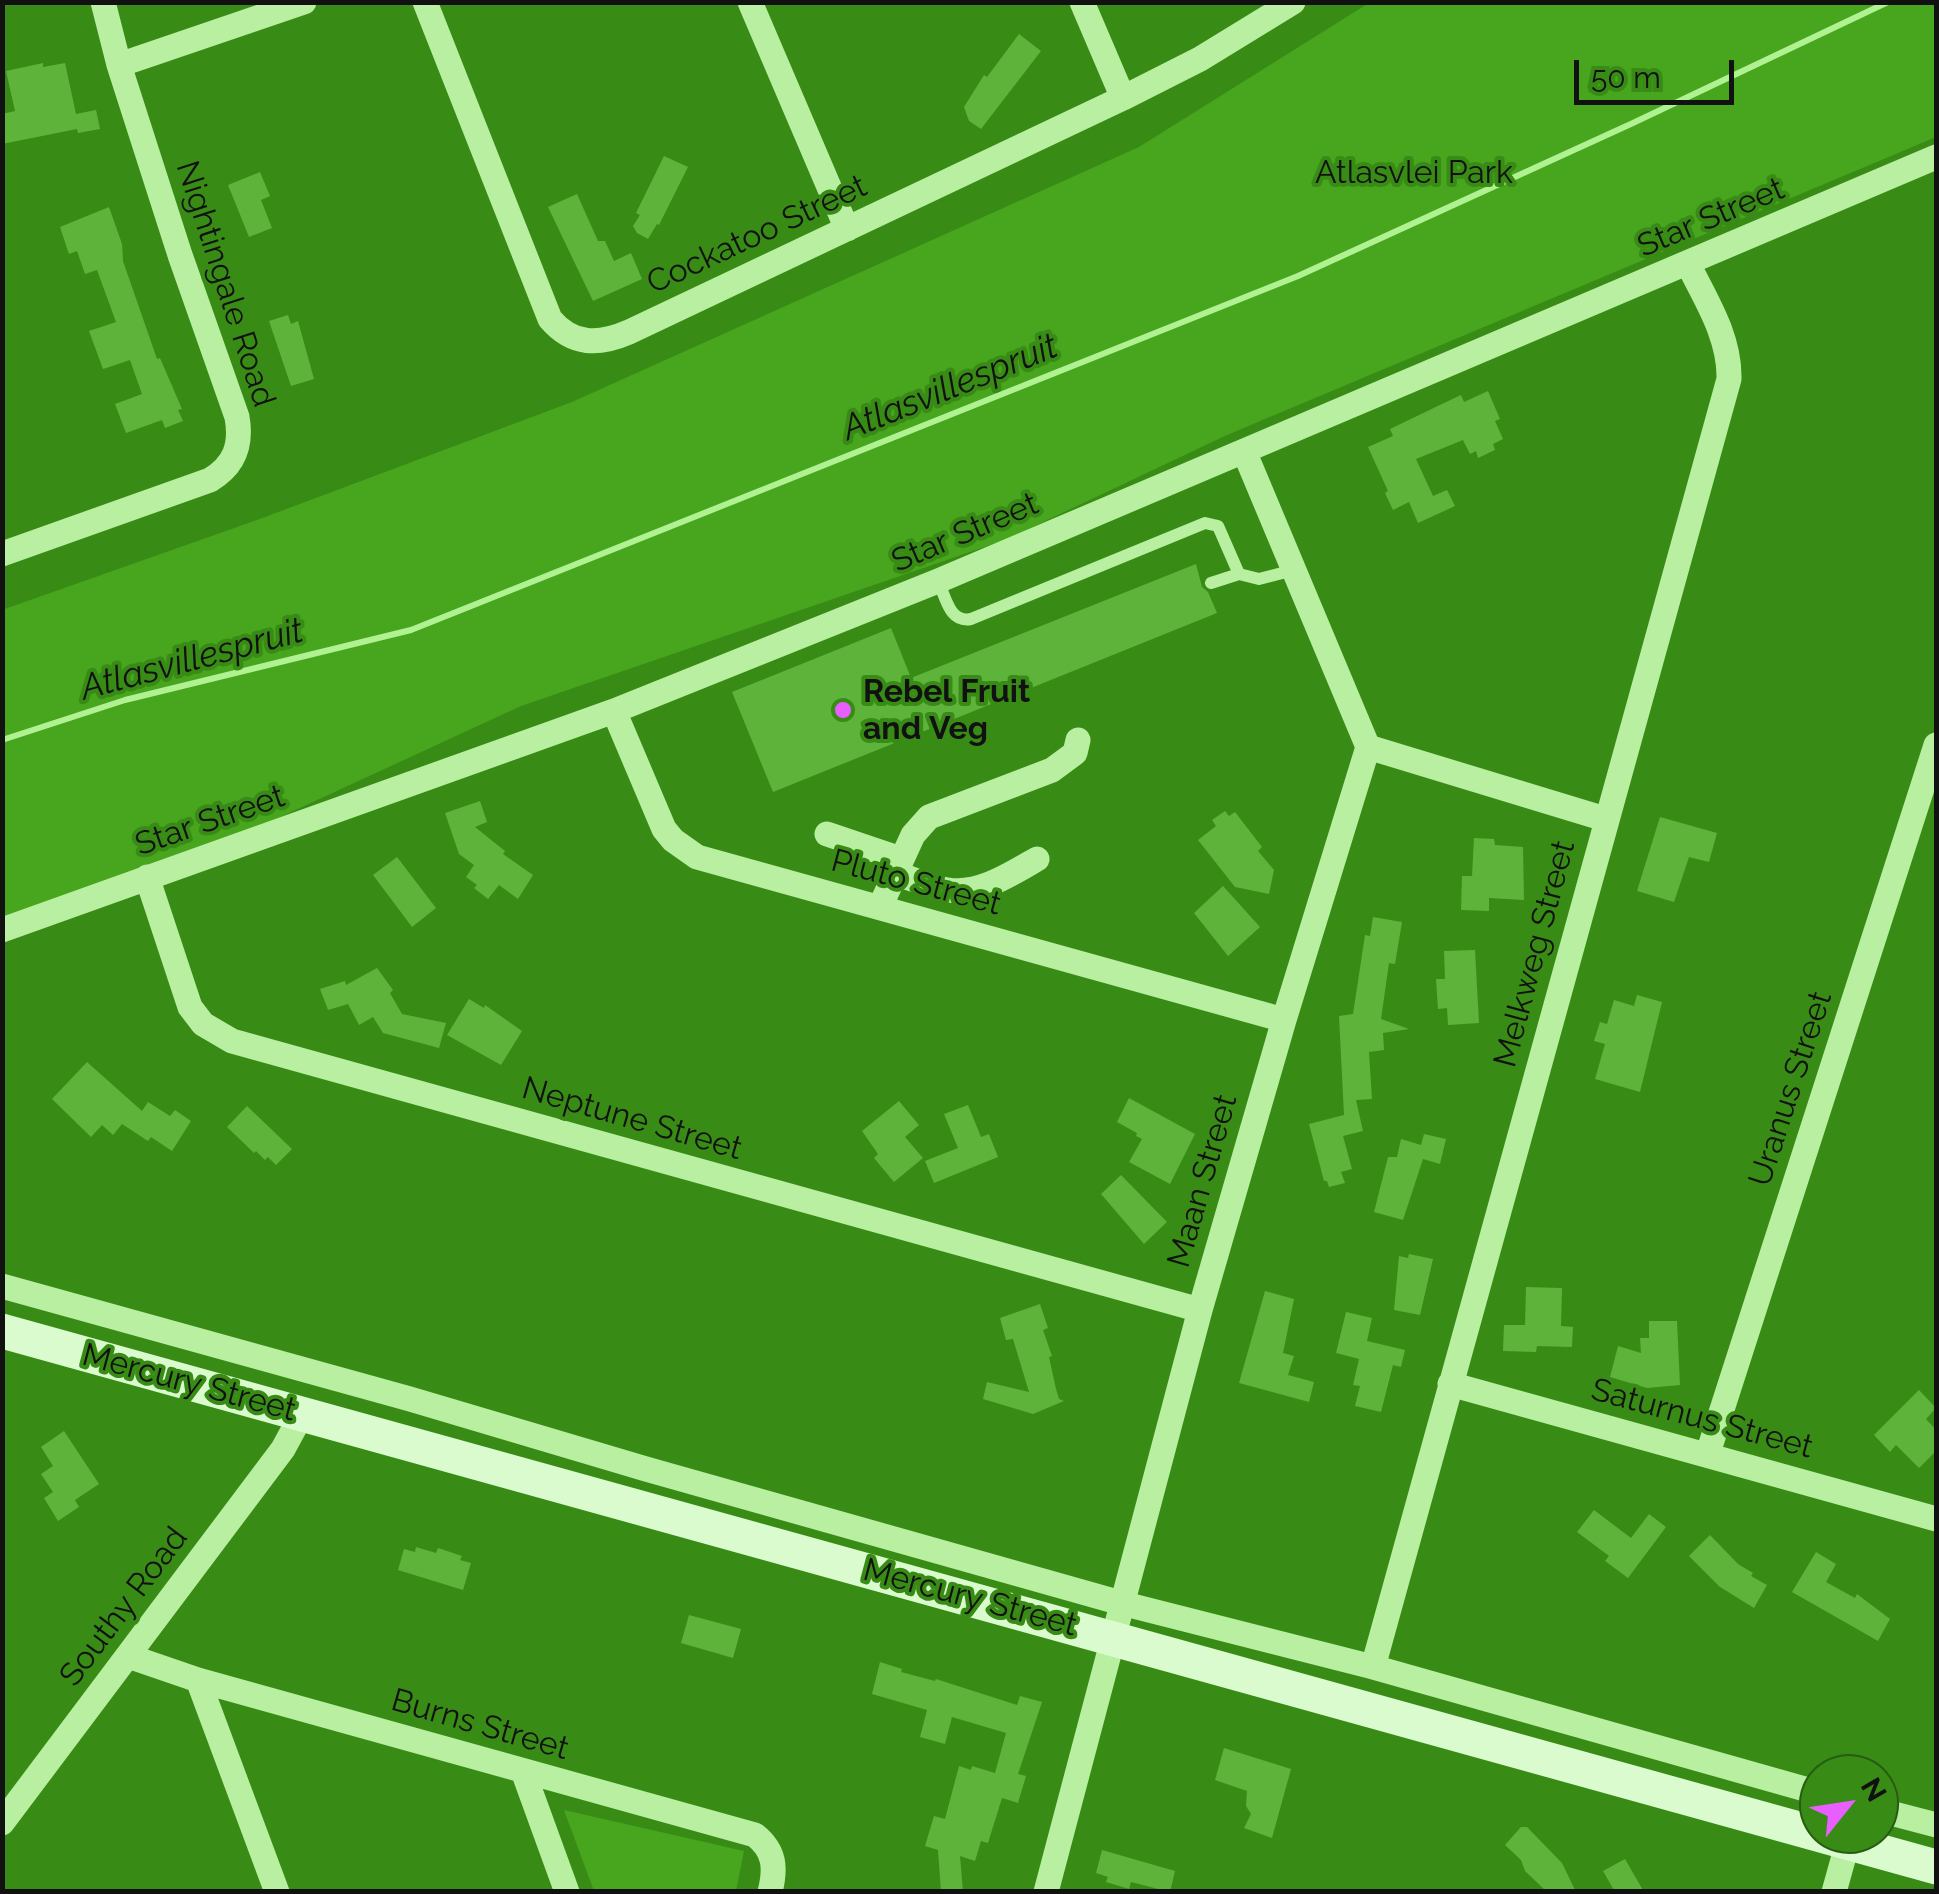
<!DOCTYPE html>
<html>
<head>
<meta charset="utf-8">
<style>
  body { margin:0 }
  #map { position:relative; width:1939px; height:1894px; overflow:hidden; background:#388c16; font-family:Raleway,sans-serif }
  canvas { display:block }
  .frame { position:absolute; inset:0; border:5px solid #111; pointer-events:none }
  .north { position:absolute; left:1799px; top:1754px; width:100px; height:100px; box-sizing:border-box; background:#388c16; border:2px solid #285b14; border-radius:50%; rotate:60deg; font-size:28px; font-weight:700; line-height:40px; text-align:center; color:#111 }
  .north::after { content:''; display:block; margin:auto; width:35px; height:45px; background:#e85eff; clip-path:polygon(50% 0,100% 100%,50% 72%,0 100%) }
  .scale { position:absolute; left:1574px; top:60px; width:160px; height:45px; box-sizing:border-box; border:5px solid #111; border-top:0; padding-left:12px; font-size:30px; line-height:35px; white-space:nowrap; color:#111; -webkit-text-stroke:8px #388c16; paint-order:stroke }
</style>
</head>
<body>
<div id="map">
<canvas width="1939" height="1894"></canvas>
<div class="frame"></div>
<div class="north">N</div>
<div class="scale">50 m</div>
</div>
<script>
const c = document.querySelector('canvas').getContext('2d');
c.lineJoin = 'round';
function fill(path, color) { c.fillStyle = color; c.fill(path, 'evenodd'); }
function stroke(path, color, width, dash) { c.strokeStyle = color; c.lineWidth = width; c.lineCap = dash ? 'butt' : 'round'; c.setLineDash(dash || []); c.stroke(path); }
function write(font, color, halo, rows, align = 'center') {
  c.font = font + ' Raleway,sans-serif'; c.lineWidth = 8; c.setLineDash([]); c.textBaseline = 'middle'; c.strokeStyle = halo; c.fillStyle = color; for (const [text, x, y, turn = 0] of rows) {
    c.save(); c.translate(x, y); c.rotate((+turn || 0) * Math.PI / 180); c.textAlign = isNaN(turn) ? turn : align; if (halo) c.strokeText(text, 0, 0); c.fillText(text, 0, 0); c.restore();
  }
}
fill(new Path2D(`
  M1369,3H1936V137L1227,435L1005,540L521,706L187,860L3,923L2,610L257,520L572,402L1139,147Z
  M564,1810L744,1851L736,1891H594Z`), '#47a61e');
stroke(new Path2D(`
  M2,740L125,700L411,630L1298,276L1633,123L1888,2`), '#b0f292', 6);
fill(new Path2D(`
  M1019,34L1041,51L981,129L969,121L964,107L984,75L987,77Z
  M43,63V67L65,63L76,114L96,110L100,129L78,133L77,129L2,144V114L15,111L6,71Z
  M664,156L688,167L659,225L657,224L648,239L637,233L633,226L640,215L636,213Z
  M260,172L270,196L261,200L272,228L249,237L228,185Z
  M577,194L598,241H605L614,261L631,253L642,279L593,301L548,207Z
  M109,207L122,244L123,261L157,359L160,358L182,409L178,410L183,421L165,428L162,420L126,433L115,404L142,394L130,360L103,369L89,331L116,322L97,270L85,274L77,251L69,254L60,227Z
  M288,315L291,324L298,321L314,379L291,386L269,321Z
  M1488,391L1500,419L1495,421L1503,439L1493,444L1495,450L1478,458L1476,451L1470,454L1463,440L1416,459L1433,496L1447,490L1455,506L1418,523L1409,502L1393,510L1385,493L1388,491L1368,447L1393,436L1390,429L1442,404L1461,395L1464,402Z
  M1196,564L1202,587L1208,592L1217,613L773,792L732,692L891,628L911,678Z
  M480,801L487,822L475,827L505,851L503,854L533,875L518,899L499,885L488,899L474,888L477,885L466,877L474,865L459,854L445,813Z
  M1225,811L1229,816L1235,812L1262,847L1258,851L1274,870L1269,894L1235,887L1198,840L1216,826L1212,820Z
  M1660,817L1717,833L1709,862L1689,857L1674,902L1637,891Z
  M1474,838L1494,839L1495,845L1523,847L1524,900L1489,898V911L1461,910L1462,876H1472Z
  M397,857L436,908L412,927L373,875Z
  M1223,886L1260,927L1228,956L1194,913Z
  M1373,917L1402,922L1395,964L1389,963L1381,1019L1409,1029L1383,1033L1384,1050L1369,1052L1372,1099L1356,1100L1363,1131L1343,1136L1352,1169L1341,1172L1345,1183L1329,1187L1327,1181H1324L1309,1124L1344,1115L1339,1016L1353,1014L1365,935L1370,936Z
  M1475,950L1479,1023L1448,1025L1447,1008L1438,1009L1436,979H1445L1444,951Z
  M377,968L393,990L390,993L402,1014L446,1023L439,1048L383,1033L373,1017L359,1025L348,1004L328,1010L320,989L345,981L346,985Z
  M1637,995L1662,1002L1640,1092L1595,1079L1605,1044L1594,1041L1600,1022L1607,1024L1614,1000L1634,1006Z
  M469,999L484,1008L485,1005L522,1031L501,1065L447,1035Z
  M87,1062L142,1111L148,1102L170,1116L175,1110L191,1121L172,1151L151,1137L148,1141L122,1124L113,1135L102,1125L91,1137L52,1099Z
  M1129,1098L1195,1134L1170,1184L1129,1162L1142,1139L1136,1136L1137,1133L1117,1122Z
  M899,1101L919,1125L905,1137L923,1158L894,1182L874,1158L878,1154L862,1131Z
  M968,1105L981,1137L989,1134L998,1157L934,1183L925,1161L958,1148L944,1114Z
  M247,1106L292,1149L276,1165L268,1157L265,1160L256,1151L254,1153L227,1127Z
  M1424,1134L1446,1139L1440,1164L1423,1159L1403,1220L1374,1212L1388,1157H1397L1401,1139L1421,1145Z
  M1121,1175L1167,1222L1144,1244L1101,1194Z
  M1409,1254L1433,1259L1420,1315L1394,1310L1399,1256L1408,1258Z
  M1526,1287L1562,1288L1561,1326L1573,1327L1572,1347L1537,1346L1536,1352L1503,1351L1504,1325H1525Z
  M1265,1291L1294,1299L1283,1353L1294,1356L1288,1375L1314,1382L1309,1402L1239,1383Z
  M1040,1304L1048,1328L1043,1330L1052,1356L1049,1357L1056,1389L1059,1399L1064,1401L1033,1414L983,1399L987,1382L1029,1392L1013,1339L1006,1340L1000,1318Z
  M1346,1312L1372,1318L1367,1341L1405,1350L1401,1367L1393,1365L1381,1412L1355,1406L1360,1386L1353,1385L1359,1359L1336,1353Z
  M1649,1321H1677L1680,1385L1647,1388L1610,1377L1618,1346L1641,1353L1640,1338H1649Z
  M1919,1390L1936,1408L1926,1419L1936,1430V1451L1919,1468L1896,1445L1890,1452L1874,1435Z
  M64,1431L99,1484L75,1500L79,1507L58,1521L44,1498L53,1492L41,1474L53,1466L41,1447Z
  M1594,1510L1631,1538L1649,1514L1666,1527L1628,1578L1605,1561L1609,1556L1577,1532Z
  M1710,1535L1738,1564L1753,1573L1751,1576L1767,1585L1754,1608L1720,1587L1689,1556Z
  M416,1547L436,1553L438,1548L462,1556L460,1560L471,1563L463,1590L398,1570L404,1549L415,1552Z
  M1816,1552L1836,1564L1826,1582L1855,1598L1857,1594L1890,1619L1878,1641L1792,1592Z
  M689,1615L741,1629L733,1658L681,1643Z
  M880,1662L902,1669L901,1672L935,1681L936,1679L1017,1705L1020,1696L1042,1702L1018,1774L1026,1776L1018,1803L1002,1798L988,1843L981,1841L975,1861L960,1856L963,1892H941L938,1850L925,1846L934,1816L945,1819L959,1766L971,1770L972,1766L995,1773L1006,1733L952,1717L945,1744L920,1737L927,1710L872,1694Z
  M1224,1748L1291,1769L1272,1838L1244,1828L1251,1814L1246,1806L1247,1791L1215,1780Z
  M1521,1827H1527L1562,1863L1576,1892H1547L1525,1871L1521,1860L1505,1845Z
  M1102,1850L1175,1871L1170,1892L1131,1882L1129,1889L1106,1882L1108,1877L1096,1873Z
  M1625,1859L1644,1892H1615L1603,1871Z`), '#5eb33a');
stroke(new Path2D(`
  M938,581C946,597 949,623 971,619L1205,523L1218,526L1239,574L1259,579L1294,570
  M1211,583L1239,574`), '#b8efa0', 12);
stroke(new Path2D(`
  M425,2L550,319C573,346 599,345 629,332L1123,98L1200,59L1293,2
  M750,2L847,229
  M1082,2L1123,98
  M119,65L304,2
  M2,554L210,480C235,465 242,445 237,417L180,255L119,65L103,2
  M614,711L664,829L673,840L697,857L1284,1020
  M1368,747L1605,819
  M827,834L901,859
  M894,873C911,878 930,887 948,890C979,895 1011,874 1037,859
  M147,877L190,1007L203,1024L232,1041L1200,1310
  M880,907L913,835L929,817L1052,770L1075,753L1078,740
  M2,930L614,711L938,581L1936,157
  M2,1286L410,1399L646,1469L1121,1603L1373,1667L1819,1793
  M1450,1384L1936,1519
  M1708,1453L1936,745
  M128,1656L198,1680L755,1835C775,1851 776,1868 770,1892
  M1373,1667L1729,379C1730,337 1706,300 1688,264
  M198,1680L277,1892
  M523,1771L567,1892
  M1879,1810L1936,1825
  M2,1823L283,1449L302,1414
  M1046,1892L1200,1310L1284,1020L1368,747L1244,451
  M1834,1892L1844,1856`), '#b8efa0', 25);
stroke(new Path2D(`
  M2,1331L1936,1867`), '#dafbcd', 35);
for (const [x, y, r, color] of [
  [843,710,10,"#e85eff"]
]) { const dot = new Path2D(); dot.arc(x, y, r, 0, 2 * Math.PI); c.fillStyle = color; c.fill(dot); stroke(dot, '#388c16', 4); }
write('32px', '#111', '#388c16', [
  ["Atlasvlei Park",1414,173]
]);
write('32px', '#111', '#388c16', [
  ["Star Street",1711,218,-23],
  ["Cockatoo Street",757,235,-25],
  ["Nightingale Road",225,284,72],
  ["Star Street",965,533,-23],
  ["Star Street",210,821,-19],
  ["Pluto Street",916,883,15],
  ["Melkweg Street",1535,954,-75],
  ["Uranus Street",1791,1089,-72],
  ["Neptune Street",632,1119,16],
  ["Maan Street",1203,1181,-74],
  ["Mercury Street",189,1383,15],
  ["Saturnus Street",1702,1419,15],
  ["Mercury Street",970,1598,15],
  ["Southy Road",124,1607,-53],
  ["Burns Street",480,1725,16]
]);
write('bold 32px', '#111', '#388c16', [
  ["Rebel Fruit",863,692],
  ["and Veg",863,729]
], 'left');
write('italic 35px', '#111', '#388c16', [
  ["Atlasvillespruit",950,388,-22],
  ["Atlasvillespruit",192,660,-15]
]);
</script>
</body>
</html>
